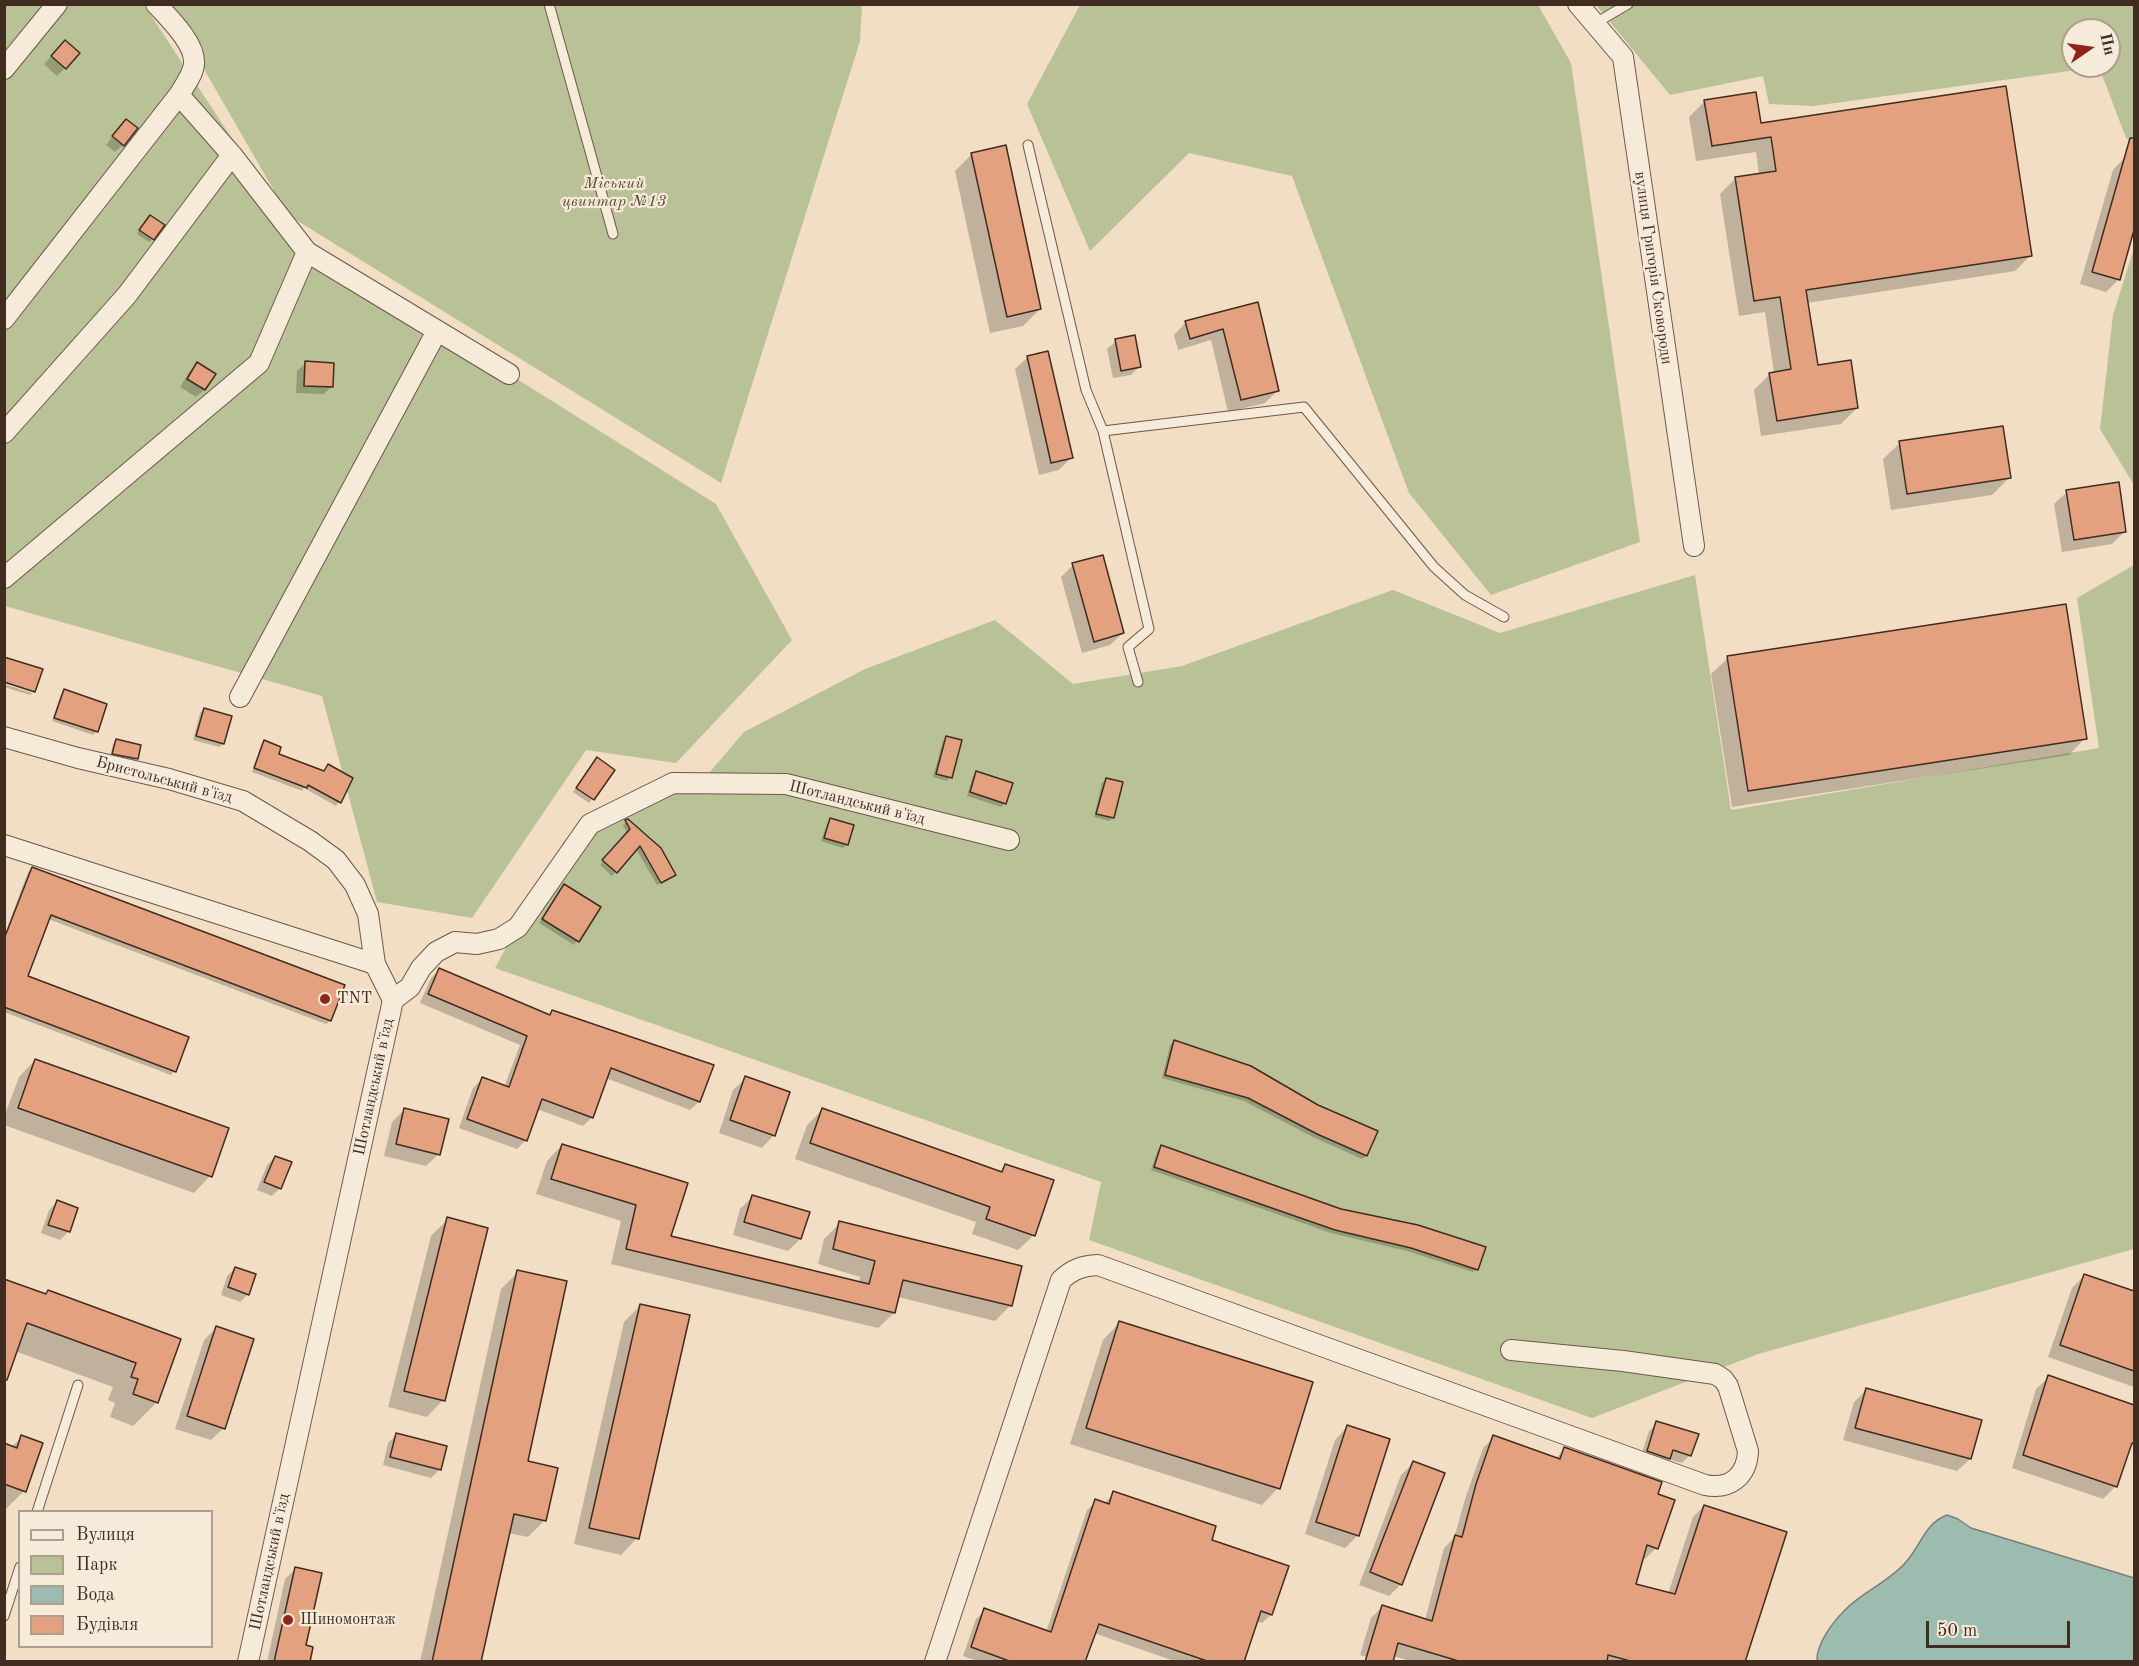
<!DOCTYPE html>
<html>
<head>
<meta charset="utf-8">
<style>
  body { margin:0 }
  #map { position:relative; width:2139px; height:1666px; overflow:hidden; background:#f1dec4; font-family:"Old Standard TT",serif }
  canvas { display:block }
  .frame { position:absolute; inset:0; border:6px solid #412c20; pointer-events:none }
  .legend { position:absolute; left:18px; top:1510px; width:195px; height:138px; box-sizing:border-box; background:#f6ead9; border:2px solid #ae9e8f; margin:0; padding:8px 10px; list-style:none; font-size:18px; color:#412c20 }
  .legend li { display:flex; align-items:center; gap:12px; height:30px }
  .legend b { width:30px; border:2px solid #ae9e8f }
  .north { position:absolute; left:2061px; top:18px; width:60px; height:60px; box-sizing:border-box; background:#f6ead9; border:2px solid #ae9e8f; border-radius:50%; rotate:77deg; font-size:16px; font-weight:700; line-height:24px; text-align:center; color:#412c20 }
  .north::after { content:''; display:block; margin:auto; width:21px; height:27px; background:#8f2418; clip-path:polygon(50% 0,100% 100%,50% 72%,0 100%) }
  .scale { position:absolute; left:1926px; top:1621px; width:144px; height:27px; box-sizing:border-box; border:3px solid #412c20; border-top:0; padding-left:8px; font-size:18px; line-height:21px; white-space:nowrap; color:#412c20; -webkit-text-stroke:4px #f6ead9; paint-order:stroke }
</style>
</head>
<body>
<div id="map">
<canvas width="2139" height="1666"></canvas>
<div class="frame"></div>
<ul class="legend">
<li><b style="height:8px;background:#f6ead9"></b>Вулиця</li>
<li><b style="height:16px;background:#b8c296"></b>Парк</li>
<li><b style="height:16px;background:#9bbcaf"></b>Вода</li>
<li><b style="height:16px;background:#e3a17f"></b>Будівля</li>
</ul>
<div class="north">Пн</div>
<div class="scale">50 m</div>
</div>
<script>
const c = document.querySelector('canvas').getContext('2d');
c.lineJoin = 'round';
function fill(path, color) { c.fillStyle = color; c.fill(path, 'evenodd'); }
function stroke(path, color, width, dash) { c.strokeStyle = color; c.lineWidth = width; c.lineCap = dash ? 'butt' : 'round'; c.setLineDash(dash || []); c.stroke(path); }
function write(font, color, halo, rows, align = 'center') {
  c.font = font + ' "Old Standard TT",serif'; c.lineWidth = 4.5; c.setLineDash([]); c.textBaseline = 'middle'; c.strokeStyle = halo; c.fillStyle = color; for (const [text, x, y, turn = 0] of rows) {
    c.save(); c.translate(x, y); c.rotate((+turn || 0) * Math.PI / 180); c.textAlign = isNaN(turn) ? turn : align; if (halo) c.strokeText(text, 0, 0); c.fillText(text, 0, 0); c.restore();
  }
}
fill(new Path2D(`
  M4,5H144L307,252L509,374L716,504L792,640L676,763L586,750L472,918L377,902L322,696L5,606Z
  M167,5H862L860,41L721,483L288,215Z
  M1080,5H1538L1571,63L1640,542L1491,595L1409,493L1292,176L1189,153L1090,251L1027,104Z
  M1596,5H2134V143L2126,138L2099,67L1813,106L1769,104L1763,76L1670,95ZM2073,30H2109V66H2073Z
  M2134,248V485L2100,429L2113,315Z
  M2134,565V1249L1758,1354L1592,1418L1089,1240L1101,1182L495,968L564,841L709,773L744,732L865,669L995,620L1073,684L1182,666L1393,590L1500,633L1695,575L1731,810L2099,748L2077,598Z`), '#b8c296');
const water = new Path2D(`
  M1947,1515L1958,1519L1971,1528L2134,1578V1661H1817C1816,1644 1833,1622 1845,1610C1862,1592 1889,1582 1906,1562C1921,1545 1925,1523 1947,1515Z`);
fill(water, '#9bbcaf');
stroke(water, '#778276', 1.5);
fill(new Path2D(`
  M57,50L65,68L57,76L44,64Z
  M1705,101L1760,125L2031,255L2015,271L1807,303L1817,367L1857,408L1841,424L1761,436L1754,390L1770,374L1774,373L1765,312L1739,316L1720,194L1736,178L1759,175L1756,152L1696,161L1689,117Z
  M118,129L123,145L115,152L106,145Z
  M972,154L1040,309L1023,326L990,333L955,171Z
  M2125,157L2134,160V224L2119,279L2106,292L2080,284L2113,170Z
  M146,220L152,239L149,242L137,234Z
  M1257,304L1278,390L1265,403L1228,412L1211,340L1178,350L1174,335L1186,322Z
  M1116,341L1139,367L1131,375L1113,378L1107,349Z
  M1028,357L1071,458L1059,470L1039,475L1015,369Z
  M306,363L332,386L324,394L296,393L297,371Z
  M197,364L213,374L204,390L196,397L180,387L189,372Z
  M1900,443L2009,478L1992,495L1891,510L1883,459Z
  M2067,492L2125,531L2112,544L2062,552L2054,504Z
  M1073,565L1123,633L1110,645L1082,653L1061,577Z
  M1728,658L2085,738L2069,755L1732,807L1711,674Z
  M4,684L32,693L30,695L4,687Z
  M65,691L105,704L96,732L93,735L52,721L61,694Z
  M204,709L223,744L219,747L193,740L200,713Z
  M946,737L950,777L947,781L933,777L943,741Z
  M117,740L136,759L133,762L110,757L113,744Z
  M264,742L277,755L323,772L328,766L351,779L339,802L336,806L304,788L302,791L252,772L261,745Z
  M594,763L613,770L589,803L573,792Z
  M977,773L1005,803L1001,807L967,796L973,776Z
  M1106,780L1113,818L1109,821L1094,817L1102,783Z
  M831,820L847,844L843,848L821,841L827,824Z
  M626,821L670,878L657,885L636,849L612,876L600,865L627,833L623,825Z
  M32,868L343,986L330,1021L326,1024L48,919L26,977L174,1071L171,1075L4,1012V936L28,872Z
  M564,886L599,907L574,945L539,923Z
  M440,969L548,1016L552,1012L712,1066L699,1102L690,1110L606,1078L592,1117L583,1126L537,1109L526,1140L517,1149L459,1128L473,1088L482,1079L504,1087L520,1045L420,1003L431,978Z
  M1174,1041L1376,1132L1366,1156L1362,1159L1313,1137L1244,1101L1162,1078L1170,1045Z
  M35,1060L210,1176L194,1193L4,1125V1117L19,1077Z
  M746,1078L774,1135L762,1148L719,1133L733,1090Z
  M405,1109L439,1154L426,1166L384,1156L392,1122Z
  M822,1110L999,1172L1006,1165L1034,1235L1018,1250L972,1234L976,1222L795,1159L807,1125Z
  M562,1145L686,1184L669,1238L859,1283L860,1277L818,1264L824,1239L840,1223L1011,1305L995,1321L898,1297L894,1313L878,1328L611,1264L621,1221L536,1194L547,1161Z
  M1162,1147L1477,1269L1473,1272L1407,1251L1331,1233L1151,1170L1158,1150Z
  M275,1157L280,1188L272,1196L257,1190L267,1165Z
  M753,1196L800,1239L788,1251L733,1235L740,1209Z
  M57,1202L76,1209L68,1232L60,1240L41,1233L49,1210Z
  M448,1219L443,1400L427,1417L388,1407L431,1236Z
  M235,1268L248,1294L240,1302L221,1295L227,1276Z
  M518,1272L526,1462L545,1520L528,1537L508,1533L480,1662H420L501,1289Z
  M2085,1275L2134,1293V1387L2048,1357L2072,1288Z
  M4,1281L180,1340L157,1402L133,1426L110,1417L115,1403L108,1400L113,1387L15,1351L4,1382Z
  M641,1305L637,1538L621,1555L574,1544L624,1322Z
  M1119,1323L1278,1488L1262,1505L1070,1444L1103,1340Z
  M216,1328L224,1428L211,1440L175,1429L204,1340Z
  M2049,1377L2134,1406L2133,1443L2128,1448L2116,1486L2103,1499L2012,1468L2036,1389Z
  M1866,1390L1970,1459L1957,1471L1843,1440L1854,1402Z
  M1657,1423L1690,1455L1682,1463L1668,1459L1660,1467L1640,1459L1649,1431Z
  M1347,1427L1358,1535L1345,1548L1305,1534L1335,1440Z
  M396,1435L445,1447L439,1470L431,1478L383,1465L388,1443Z
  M22,1437L24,1491L4,1511V1445L11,1447Z
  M1494,1437L1555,1459L1565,1449L1656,1495V1548L1645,1559L1642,1558L1634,1585L1668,1594L1693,1517L1704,1506L1743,1662H1413L1390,1655L1382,1662L1360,1655L1371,1618L1382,1607L1425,1620L1444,1548L1454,1538L1466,1496L1483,1448Z
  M1413,1463L1401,1584L1389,1596L1359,1585L1401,1475Z
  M1114,1493L1210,1541L1287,1567L1271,1615L1262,1623L1256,1621L1242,1662H1177L1094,1633L1084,1662H980L963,1656L976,1619L985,1610L1046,1632L1087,1510L1096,1501L1104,1504Z
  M295,1569L304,1646L308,1662H267L285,1579Z`), '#0003');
const building = new Path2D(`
  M65,40L80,53L66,69L51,56Z
  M2006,86L2032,256L1806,290L1818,365L1851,360L1858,408L1777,421L1769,373L1791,369L1780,297L1754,301L1735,177L1776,171L1771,137L1712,146L1704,100L1756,92L1761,123Z
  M126,119L138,128L124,146L112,136Z
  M2130,138H2134V230L2120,280L2092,272Z
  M1006,145L1041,309L1007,317L971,153Z
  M150,215L165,225L154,240L139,230Z
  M1258,302L1279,391L1241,400L1223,329L1190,339L1185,321Z
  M1135,335L1141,367L1121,371L1115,339Z
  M1048,351L1073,458L1051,463L1027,356Z
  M305,361L334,363L333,387L304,386Z
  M197,362L216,374L205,390L187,379Z
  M2003,426L2011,478L1907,494L1899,441Z
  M2119,482L2126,532L2074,540L2066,490Z
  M1103,555L1124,633L1094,642L1072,563Z
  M2066,604L2087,739L1748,791L1727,656Z
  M4,657L43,669L35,692L4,682Z
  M64,689L107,704L98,732L54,718Z
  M204,708L232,716L224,744L196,736Z
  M946,736L962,740L952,778L936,774Z
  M116,739L141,745L138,759L112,754Z
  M264,740L281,747L279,754L324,771L328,764L353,778L341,803L308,785L307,788L254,768Z
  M597,757L615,770L594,800L576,788Z
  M976,771L1013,783L1006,804L970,792Z
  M1106,778L1123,782L1114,818L1096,814Z
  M830,818L854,825L848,845L824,838Z
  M628,819L661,848L676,875L661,883L640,846L617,873L602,860L630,829L625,820Z
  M32,867L345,985L331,1021L51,915L28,976L189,1037L176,1072L4,1007V939Z
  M564,884L601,907L579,942L542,919Z
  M439,968L550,1015L552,1010L714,1065L700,1102L611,1068L593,1118L542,1099L527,1141L467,1119L482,1077L509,1087L527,1036L428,994Z
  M1174,1040L1251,1066L1318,1105L1378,1131L1367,1156L1317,1134L1248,1098L1165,1075Z
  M35,1059L229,1128L212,1177L18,1108Z
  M745,1076L790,1092L775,1136L730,1120Z
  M404,1108L449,1119L440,1155L396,1144Z
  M822,1108L1002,1172L1005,1164L1054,1180L1035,1236L986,1219L990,1207L810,1143Z
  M562,1144L688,1183L671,1236L869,1284L875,1261L833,1249L839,1221L1022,1266L1012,1306L903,1280L895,1313L626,1249L636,1205L551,1179Z
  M1161,1145L1341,1209L1418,1225L1486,1247L1478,1270L1411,1248L1335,1230L1154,1167Z
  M275,1156L292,1162L281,1189L264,1182Z
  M752,1195L810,1212L801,1239L744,1222Z
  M57,1200L78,1208L70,1232L48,1225Z
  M447,1217L488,1228L445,1401L404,1391Z
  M235,1267L256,1274L249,1295L228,1287Z
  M517,1270L567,1281L528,1461L558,1468L546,1521L514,1514L481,1662H432Z
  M2084,1274L2134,1291V1371L2060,1345Z
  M4,1279L46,1294L48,1290L181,1339L158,1403L133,1394L138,1379L131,1377L136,1363L27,1323L7,1380H4Z
  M640,1304L690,1315L639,1539L589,1528Z
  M1119,1321L1313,1382L1280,1489L1086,1428Z
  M216,1326L254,1339L225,1429L187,1416Z
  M2048,1375L2134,1405V1444L2132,1443L2117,1487L2023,1455Z
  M1866,1388L1982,1420L1971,1459L1855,1428Z
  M1656,1421L1699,1434L1691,1456L1673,1450L1670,1459L1647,1451Z
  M1347,1425L1390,1439L1359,1536L1316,1522Z
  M396,1433L447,1446L441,1470L390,1457Z
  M21,1435L43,1443L26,1492L4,1484V1443L17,1448Z
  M1493,1435L1560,1459L1564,1447L1662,1482L1658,1494L1675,1500L1658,1549L1647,1545L1636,1584L1675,1594L1704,1505L1787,1532L1745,1662H1634L1608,1655L1607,1662H1462L1398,1643L1393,1662H1365L1382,1605L1432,1621L1455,1535L1462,1537L1476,1484Z
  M1413,1461L1445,1473L1402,1585L1370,1572Z
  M1113,1491L1216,1526L1212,1540L1289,1566L1272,1615L1261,1611L1244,1662H1210L1099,1624L1085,1662H1012L971,1647L984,1608L1051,1632L1095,1499L1109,1504Z
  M295,1567L322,1573L306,1645L313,1647L310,1662H274Z`);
fill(building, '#e3a17f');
stroke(building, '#412c20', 1.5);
const service = new Path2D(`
  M549,4L613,234
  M1594,24L1628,4
  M1028,145L1086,390L1103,431L1149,629L1128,647L1138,682
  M1103,431L1304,407L1434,567L1465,595L1504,617
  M37,1512L78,1385
  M4,1616L20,1567`);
const minor = new Path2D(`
  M1578,4L1623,57L1694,546
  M4,69L57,4
  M179,95L232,155L307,252L509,374
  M4,319L179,95C184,86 193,75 194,64C196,44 169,18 156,4
  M4,433L127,295L232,155
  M4,578L259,363L307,252
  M240,697L437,331
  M4,737L78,758L169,779L243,801L310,841L336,860L355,885L368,914L375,964L393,1000
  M4,845L375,964
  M248,1662L393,1000L410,987L421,968L436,952L455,942L477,944L499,939L518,927L590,824L673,783L786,784L1009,840
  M935,1662L1061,1280C1073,1269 1082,1266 1098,1265L1705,1485C1730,1490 1747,1476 1748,1451L1728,1386L1723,1379L1715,1374L1623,1361L1511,1350`);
stroke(service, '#6d5849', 11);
stroke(minor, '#6d5849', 22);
stroke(service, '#f6ead9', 9);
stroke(minor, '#f6ead9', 20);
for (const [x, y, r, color] of [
  [325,999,6,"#8f2418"],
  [288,1620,6,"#8f2418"]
]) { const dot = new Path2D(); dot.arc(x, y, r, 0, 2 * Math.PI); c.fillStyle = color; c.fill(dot); stroke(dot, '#f6ead9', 2); }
write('italic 16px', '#594a38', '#f6ead9', [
  ["Міський",614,184],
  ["цвинтар №13",614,202]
]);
write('16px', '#412c20', '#f6ead9', [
  ["вулиця Григорія Сковороди",1653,268,82],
  ["Бристольський в'їзд",164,780,15],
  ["Шотландський в'їзд",857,803,14],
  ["Шотландський в'їзд",374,1087,-78],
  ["Шотландський в'їзд",270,1562,-78]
]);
write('16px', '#412c20', '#f6ead9', [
  ["TNT",337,999],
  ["Шиномонтаж",300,1620]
], 'left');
</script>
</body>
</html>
